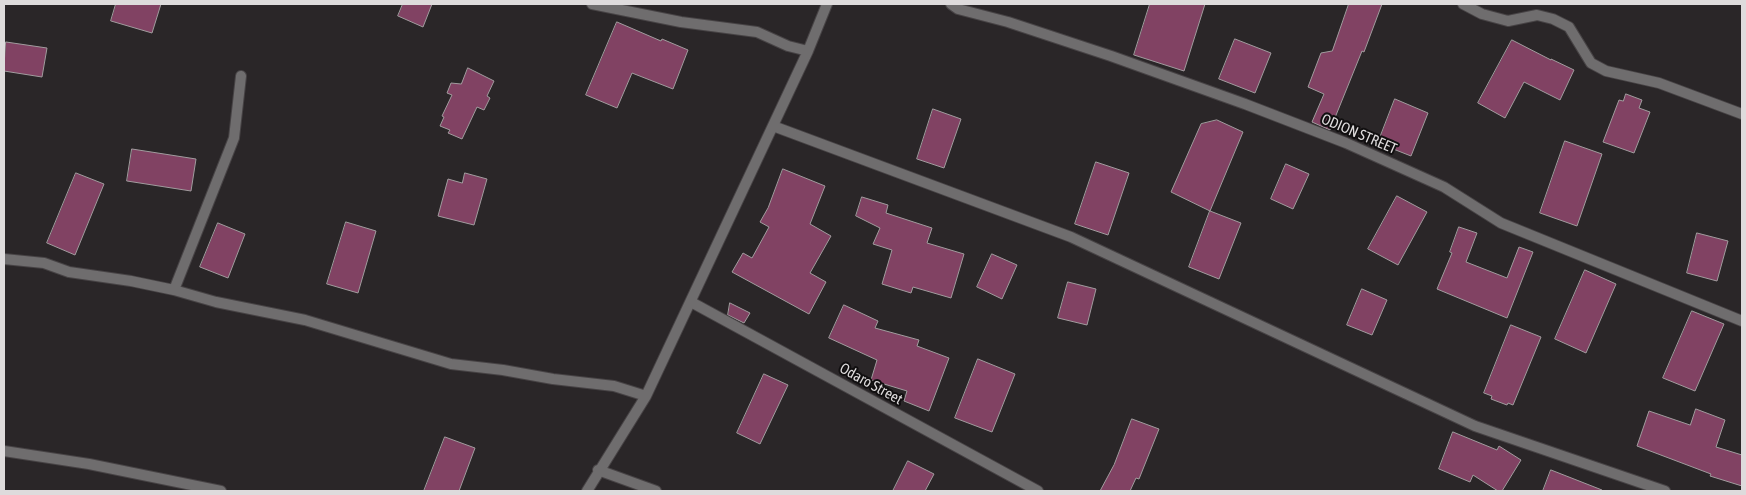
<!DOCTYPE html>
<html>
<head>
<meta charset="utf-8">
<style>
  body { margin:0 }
  #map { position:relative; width:1746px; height:495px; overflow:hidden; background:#2a2628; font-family:"Asap Condensed",sans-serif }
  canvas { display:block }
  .frame { position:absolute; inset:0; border:5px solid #dedbdc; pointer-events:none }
</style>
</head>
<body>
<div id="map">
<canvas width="1746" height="495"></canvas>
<div class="frame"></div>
</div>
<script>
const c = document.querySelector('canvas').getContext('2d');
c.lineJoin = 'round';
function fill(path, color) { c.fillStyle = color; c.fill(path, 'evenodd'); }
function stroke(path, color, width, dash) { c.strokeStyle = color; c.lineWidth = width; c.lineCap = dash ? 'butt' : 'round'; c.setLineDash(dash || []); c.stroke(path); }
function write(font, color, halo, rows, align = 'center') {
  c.font = font + ' "Asap Condensed",sans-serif'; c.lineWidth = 4; c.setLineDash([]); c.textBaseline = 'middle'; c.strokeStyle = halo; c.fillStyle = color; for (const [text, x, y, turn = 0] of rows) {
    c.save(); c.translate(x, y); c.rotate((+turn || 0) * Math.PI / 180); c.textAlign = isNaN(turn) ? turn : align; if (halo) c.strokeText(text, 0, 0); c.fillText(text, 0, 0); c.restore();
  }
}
const building = new Path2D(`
  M116,4H161L152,33L111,21Z
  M403,4H432L423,27L398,16Z
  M1150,4H1205L1184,71L1134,55Z
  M1349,4H1382L1364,52L1362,51L1330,130L1312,122L1324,94L1308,87L1321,53L1332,51Z
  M617,22L661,41L662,39L688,50L673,89L632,73L617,108L586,95Z
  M1235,39L1271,53L1255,93L1219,79Z
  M1512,40L1551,60V59L1574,70L1560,100L1524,82L1505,118L1478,103Z
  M6,42L47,48L42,77L4,71Z
  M468,68L494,81L487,96L490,98L484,110L477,107L462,139L448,133L450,130L440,126L444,117L442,116L452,95L447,93L451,83L461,84Z
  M1626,94L1642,100L1639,108L1650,112L1634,153L1603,142L1619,100L1623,101Z
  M1395,99L1428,113L1411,156L1378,143Z
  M933,109L961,119L944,168L917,159Z
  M1217,120L1243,132L1210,211L1171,192L1201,124Z
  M1565,141L1602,154L1577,226L1540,213Z
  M132,149L196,159L191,191L127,181Z
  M1096,162L1129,173L1108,235L1075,224Z
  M1286,164L1309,174L1293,209L1271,199Z
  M783,169L825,186L810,224L831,236L810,273L826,282L809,314L732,272L743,253L752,258L769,227L760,222L768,208Z
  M76,173L104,184L75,255L47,243Z
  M465,173L487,179L474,225L438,216L448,179L462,183Z
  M1397,196L1427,212L1398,265L1368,249Z
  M862,197L888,205L886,213L932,228L927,243L964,254L951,298L913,287L911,293L882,284L892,250L873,244L880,228L856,216Z
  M1210,211L1241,223L1219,279L1189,267Z
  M346,222L376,231L358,293L327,284Z
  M218,223L245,234L228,278L200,267Z
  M1459,227L1477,233L1466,262L1507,278L1519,247L1533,252L1507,318L1437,289L1452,253L1450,252Z
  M1697,233L1728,241L1717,281L1687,273Z
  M992,254L1017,265L1002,299L977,287Z
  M1585,270L1616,284L1586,353L1555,339Z
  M1068,282L1096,289L1087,325L1058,318Z
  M1362,289L1387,300L1372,335L1347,325Z
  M730,303L750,313L744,323L728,315Z
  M844,305L878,321L875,328L919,340L917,346L949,358L929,411L904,401L907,391L871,380L877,360L829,338Z
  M1692,311L1724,324L1695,391L1663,378Z
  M1511,325L1541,337L1513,405L1508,403L1507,405L1491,399L1492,396L1484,393Z
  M978,359L1015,374L992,432L955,418Z
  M764,374L788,385L760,444L737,433Z
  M1696,409L1725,420L1716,447L1742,455V486L1710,476L1711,474L1637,446L1649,411L1690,425Z
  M1132,419L1159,429L1139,479L1136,478L1130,491H1100L1114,465Z
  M1453,432L1497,450L1499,446L1521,460L1502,491H1498L1473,475L1470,482L1439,469Z
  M445,437L475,448L459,491H424Z
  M908,461L934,474L925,491H893Z
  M1551,470L1602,490L1601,491H1543Z`);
fill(building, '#814263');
stroke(building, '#a19c9e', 1);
const minor = new Path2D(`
  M592,4L681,22L757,32L788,46L808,51
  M951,4L958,9L1008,22L1111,56L1245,104L1346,143L1444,187L1501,223L1742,321
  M1463,4L1482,14L1508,21L1537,15L1553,19L1569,27L1591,63L1606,71L1659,83L1742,114
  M773,126L1071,237L1475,426L1665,491
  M4,259L44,263L69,272L131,281L174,290L216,302L305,320L451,364L503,370L553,379L614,386L646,396
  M174,290L234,138L241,76
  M691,302L1038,491
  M4,451L89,464L221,491
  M598,470L656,491
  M587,491L646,396L808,51L827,4`);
stroke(minor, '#474345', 12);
stroke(minor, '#6f6d6e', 10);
write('15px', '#dedbdc', '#110f10', [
  ["ODION STREET",1359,134,23],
  ["Odaro Street",871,384,29]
]);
</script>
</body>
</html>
